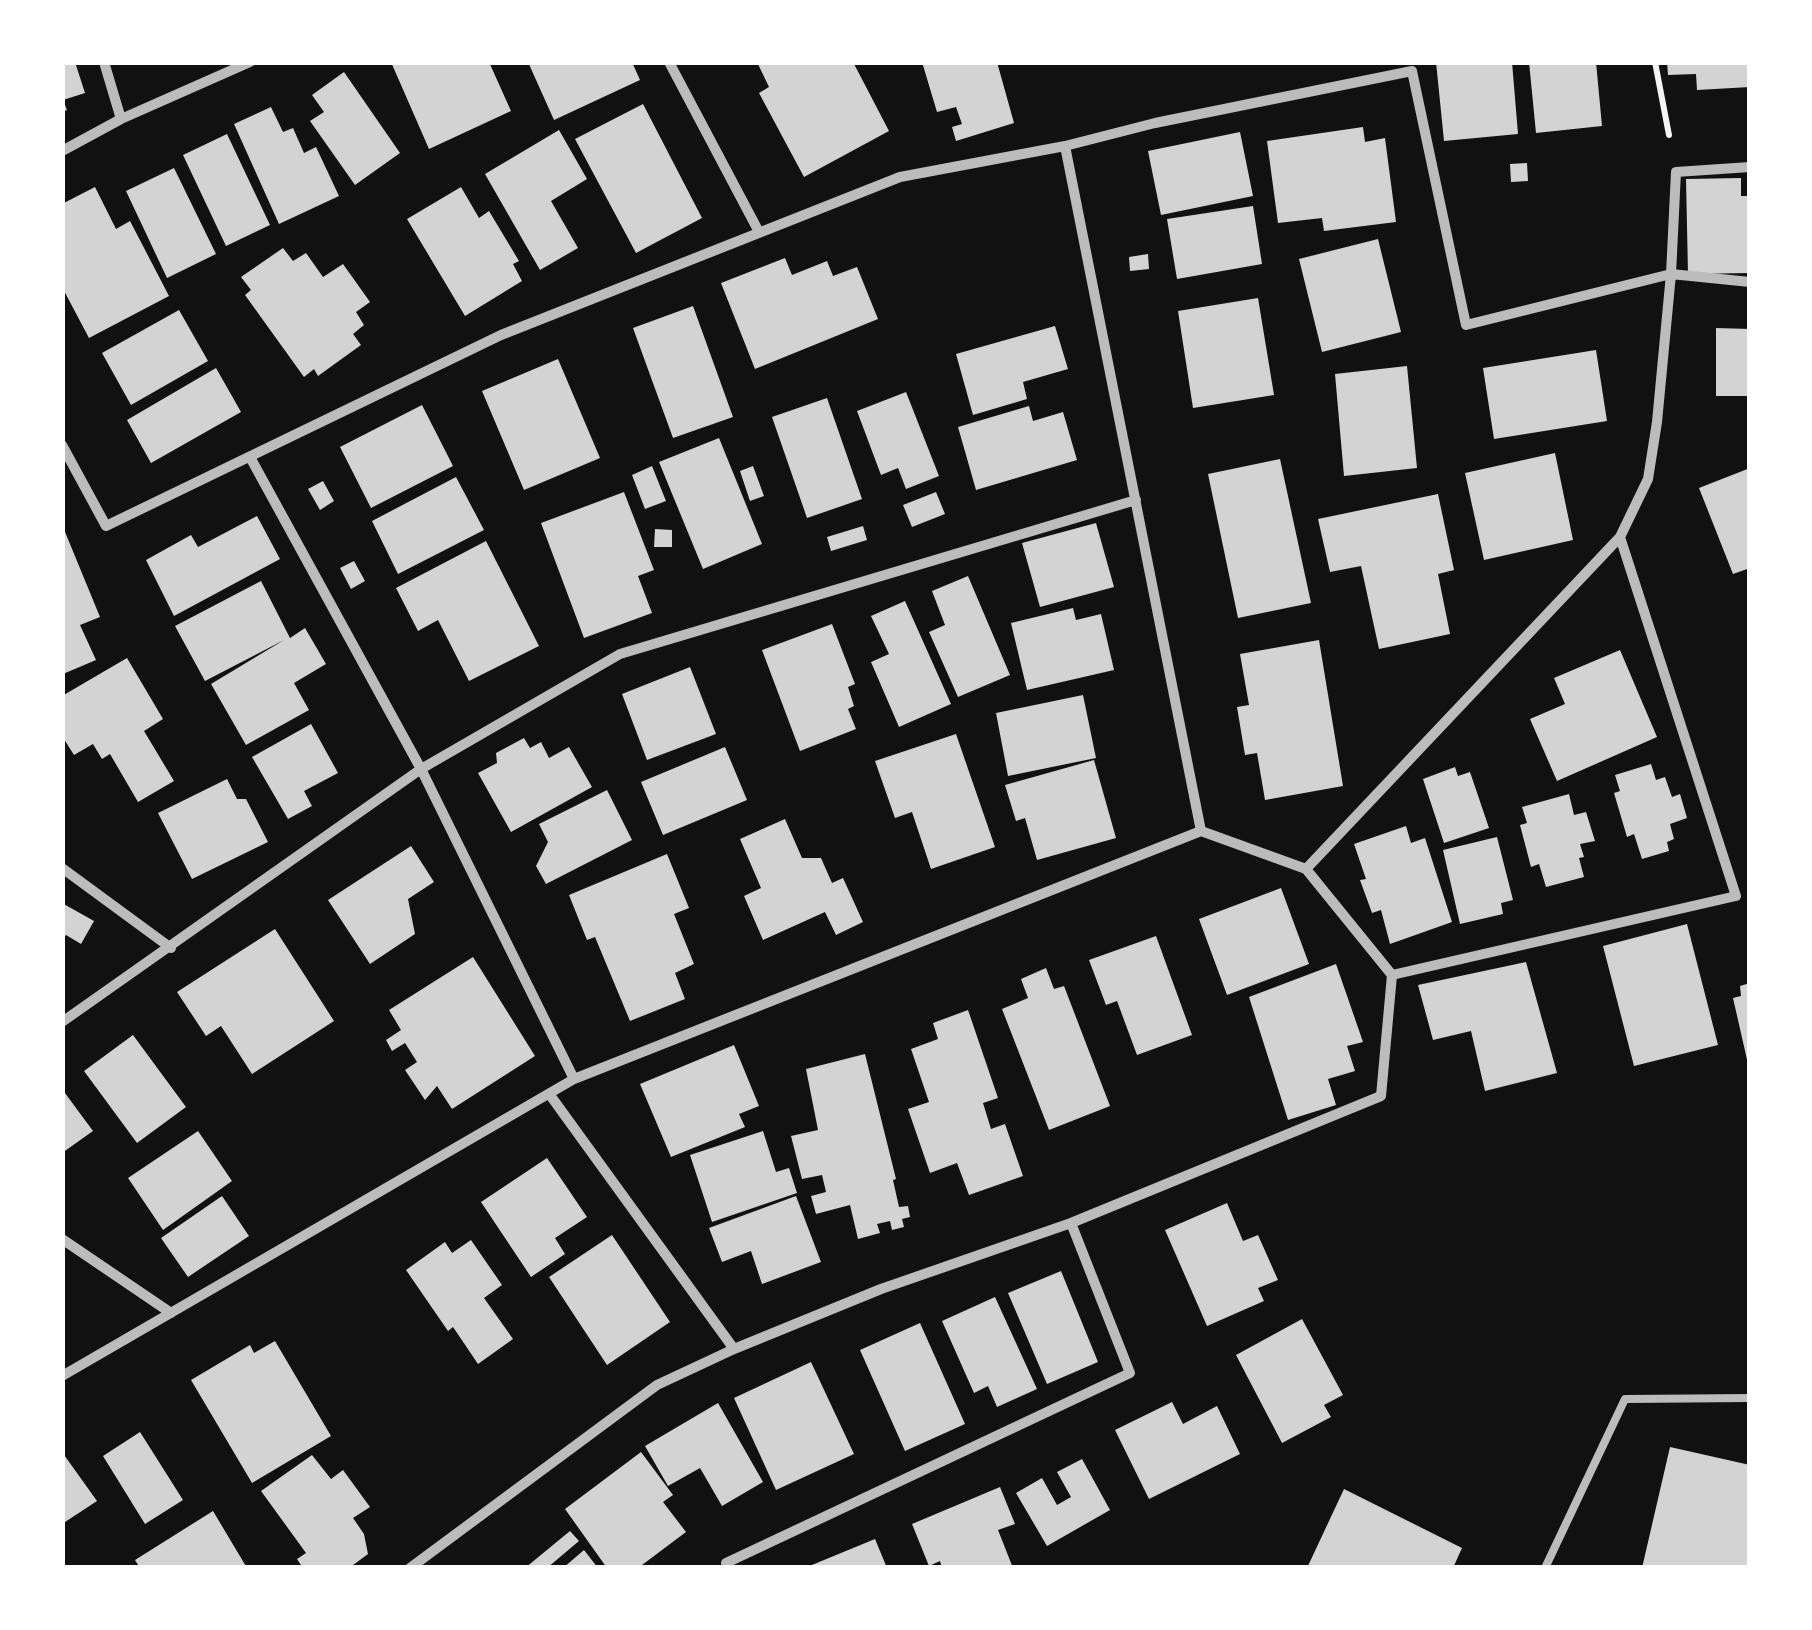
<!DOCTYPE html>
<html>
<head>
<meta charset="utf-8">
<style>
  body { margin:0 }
  #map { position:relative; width:1812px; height:1630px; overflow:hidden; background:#111; font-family:"Sofia Sans Condensed",sans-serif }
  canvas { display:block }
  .frame { position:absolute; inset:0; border:65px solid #fff; pointer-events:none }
</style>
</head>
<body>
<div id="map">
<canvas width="1812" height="1630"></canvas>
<div class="frame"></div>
</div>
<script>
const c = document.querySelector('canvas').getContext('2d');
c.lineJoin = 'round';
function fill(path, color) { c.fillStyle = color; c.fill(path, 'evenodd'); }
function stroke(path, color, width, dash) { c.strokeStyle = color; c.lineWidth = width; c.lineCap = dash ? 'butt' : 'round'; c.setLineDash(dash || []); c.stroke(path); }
fill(new Path2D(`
  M62,62H75L85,93L63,100L67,110L62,112Z
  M391,62H489L511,111L429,149Z
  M528,62H632L640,80L554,120Z
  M757,62H853L889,131L804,177L759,93L769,87Z
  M922,62H997L1014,123L956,141L952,127L962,124L956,107L937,112Z
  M1436,62H1512L1518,134L1444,141Z
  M1529,62H1596L1602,126L1536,133Z
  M1667,62H1750V87L1697,90L1696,74L1668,75Z
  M344,72L400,153L355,185L310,121L324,112L312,95Z
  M643,104L702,218L636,253L575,139Z
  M271,107L283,132L293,128L304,153L316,147L339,196L279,224L234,124Z
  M1363,127L1365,142L1385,138L1396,222L1324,231L1322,218L1278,223L1267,141Z
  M559,130L587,179L551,201L578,248L540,270L485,174Z
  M1240,132L1253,196L1161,215L1148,151Z
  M227,134L270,225L226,246L183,155Z
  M1527,163L1528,181L1511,182L1510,164Z
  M174,168L216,254L167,278L126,191Z
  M1741,178V196H1750V273L1688,274L1686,179Z
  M95,187L116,229L130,221L169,296L89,338L62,287V204Z
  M461,187L479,218L489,211L519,261L513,264L522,281L465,316L407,219Z
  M1253,206L1262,264L1177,279L1167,219Z
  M1378,239L1401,332L1322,352L1299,259Z
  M283,248L293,261L306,253L323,277L343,264L370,302L356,312L364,325L353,334L361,345L318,376L314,369L304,377L245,295L251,290L241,277Z
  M1148,254L1149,269L1130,271L1129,257Z
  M785,258L792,275L827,261L833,276L857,267L878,319L755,369L721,283Z
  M1258,298L1274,395L1193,408L1178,311Z
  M693,306L733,417L673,438L633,328Z
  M179,310L208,361L131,405L102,353Z
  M1055,326L1068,369L1023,382L1027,399L973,415L956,354Z
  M1716,328L1750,329V396H1716Z
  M1596,350L1607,421L1494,439L1483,368Z
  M558,359L600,458L524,490L482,391Z
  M1407,366L1417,468L1344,476L1335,374Z
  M216,368L241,412L151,463L127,420Z
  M906,392L939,476L906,489L898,468L881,475L857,411Z
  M827,398L862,499L807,518L772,417Z
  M422,405L453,466L371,508L340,447Z
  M1029,406L1033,421L1063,412L1077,460L976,490L958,427Z
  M719,438L762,544L703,569L659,462Z
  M1555,453L1573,540L1484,560L1465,473Z
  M1280,459L1311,603L1238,618L1208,474Z
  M652,466L666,501L645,509L632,475Z
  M753,466L764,496L750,501L740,471Z
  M1750,468V568L1733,574L1699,488Z
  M456,477L484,530L398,574L372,521Z
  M323,481L334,501L320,510L308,489Z
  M624,492L654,570L638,576L652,613L584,638L541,523Z
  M936,492L945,514L912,527L903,505Z
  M1438,494L1454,570L1438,574L1450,634L1379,649L1361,566L1330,572L1318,519Z
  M257,516L280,559L174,616L146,560L191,535L198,547Z
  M1096,523L1114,587L1040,607L1022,543Z
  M863,526L867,540L831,551L827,537Z
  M63,527L100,617L80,625L96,660L63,674Z
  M655,529L672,530V547H654Z
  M486,541L539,646L469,681L438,620L418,631L396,588Z
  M354,561L365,581L351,589L340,568Z
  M968,576L1010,675L958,697L929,632L945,625L932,591Z
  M261,581L290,638L305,628L326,664L294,683L309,710L246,745L211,684L284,640L205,681L175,626Z
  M905,601L951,704L899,727L871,662L889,654L871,616Z
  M1073,608L1076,620L1101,614L1114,670L1027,690L1011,623Z
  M832,624L855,684L848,687L854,706L848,709L856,729L800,751L762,650Z
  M1319,640L1343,786L1265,800L1257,753L1245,755L1237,707L1249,705L1240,654Z
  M1620,650L1657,737L1557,781L1530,719L1565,704L1554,678Z
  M127,658L163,719L144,731L174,781L138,802L110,754L102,759L93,744L74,755L62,736V696Z
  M690,667L716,734L647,760L622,694Z
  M1083,695L1096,758L1008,776L996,713Z
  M311,724L338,773L304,791L312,806L288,819L252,757Z
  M956,734L995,847L931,869L912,812L895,818L875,761Z
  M524,738L530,748L541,742L549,758L569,747L592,787L511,832L478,773L497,763L496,753Z
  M725,747L747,800L663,835L641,782Z
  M1094,760L1116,838L1037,860L1025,818L1016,821L1005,785Z
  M1651,764L1656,780L1665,777L1672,797L1680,794L1687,818L1670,824L1674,839L1667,842L1669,851L1642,859L1634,834L1627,837L1614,793L1620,791L1615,775Z
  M1455,767L1458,776L1470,772L1489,828L1444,843L1423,779Z
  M227,779L237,799H246L268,842L192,879L158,813Z
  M607,790L632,840L546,884L536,866L548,842L539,824Z
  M1569,794L1574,815L1586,812L1595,841L1580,844L1584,857L1579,858L1584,877L1546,887L1539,864L1531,867L1520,825L1527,823L1522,807Z
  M785,819L802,858H821L832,883L843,878L863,922L836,935L825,912L763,940L744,896L761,888L740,839Z
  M1406,826L1411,843L1425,838L1452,922L1390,944L1381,910L1372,913L1360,880L1366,879L1354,844Z
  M1497,837L1513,900L1501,903L1503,914L1460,924L1443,850Z
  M411,846L434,882L408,899L415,934L370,964L328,900Z
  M667,854L689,908L674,914L694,964L675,973L685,999L630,1021L595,937L587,940L569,895Z
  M1281,888L1309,964L1227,995L1199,919Z
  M62,903L94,921L81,944L66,935L62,940Z
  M1687,924L1718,1045L1634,1066L1603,946Z
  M275,929L334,1021L252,1074L221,1026L206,1036L177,992Z
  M1156,936L1192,1035L1137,1055L1117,1001L1106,1005L1089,960Z
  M473,957L535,1056L452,1109L437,1086L425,1100L405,1070L417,1062L405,1043L392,1051L386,1040L401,1030L389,1010Z
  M1526,962L1557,1073L1485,1091L1471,1031L1433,1040L1418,985Z
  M1336,964L1363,1042L1347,1046L1355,1071L1328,1079L1336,1105L1288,1120L1249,997Z
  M1046,968L1054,989L1064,986L1110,1106L1049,1130L1002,1009L1028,998L1021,979Z
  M1750,983V1064H1748L1733,998L1741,996L1740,986Z
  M968,1010L998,1098L983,1103L991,1129L1005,1124L1023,1176L969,1195L957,1163L930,1173L908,1109L929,1102L911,1049L938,1039L933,1023Z
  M133,1035L186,1107L137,1143L84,1071Z
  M734,1045L759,1106L739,1114L745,1127L671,1157L640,1084Z
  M865,1054L896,1179L893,1180L899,1207L908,1206L910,1217L902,1219L904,1227L892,1230L890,1221L877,1224L880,1233L858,1239L850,1205L816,1214L811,1196L826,1192L822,1175L802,1179L791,1136L818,1130L806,1069Z
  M62,1089L93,1131L62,1153Z
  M198,1131L232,1181L163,1230L128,1178Z
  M763,1131L776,1172L789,1168L797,1193L712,1222L690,1155Z
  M547,1158L587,1217L555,1238L565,1254L531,1277L481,1202Z
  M222,1196L249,1236L188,1277L161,1238Z
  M796,1196L821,1262L762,1284L751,1251L722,1262L709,1228Z
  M1227,1203L1243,1241L1258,1235L1278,1280L1258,1288L1264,1301L1207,1326L1165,1230Z
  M612,1235L670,1322L607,1365L549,1277Z
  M471,1240L502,1285L484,1298L513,1339L478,1364L453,1327L448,1331L406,1270L445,1242L452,1253Z
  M1061,1271L1098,1362L1047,1384L1008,1293Z
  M995,1297L1037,1389L997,1407L988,1386L974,1393L942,1321Z
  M1302,1319L1343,1395L1324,1405L1331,1417L1282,1443L1236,1355Z
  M920,1323L965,1424L905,1451L860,1350Z
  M275,1341L331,1436L252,1483L191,1380L250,1345L254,1353Z
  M811,1362L854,1454L776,1490L734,1398Z
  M1172,1402L1183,1424L1217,1406L1240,1454L1149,1499L1115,1430Z
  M718,1403L763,1482L722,1506L700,1468L668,1486L645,1446Z
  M140,1432L183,1500L145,1524L103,1456Z
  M1670,1447L1750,1465V1568H1642Z
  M62,1452L97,1501L62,1524Z
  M641,1452L673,1495L663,1502L686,1532L638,1568H607L565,1509Z
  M312,1455L331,1479L343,1470L370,1507L353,1518L364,1534L368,1554L349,1568H303L297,1559L306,1553L261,1491Z
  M1082,1459L1110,1510L1047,1546L1016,1493L1042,1478L1057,1505L1071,1497L1057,1472Z
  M1000,1487L1015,1524L998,1530L1013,1568H942L940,1561L929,1566L912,1524Z
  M1344,1489L1462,1548L1453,1568H1307Z
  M213,1511L247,1568H140L135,1560Z
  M570,1531L579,1541L547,1568H525Z
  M875,1539L887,1568H807V1567Z
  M584,1550L598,1568H563Z`), '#d3d3d3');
stroke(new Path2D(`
  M1655,62L1669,135`), '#f5f5f5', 6);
stroke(new Path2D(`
  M1545,1568L1625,1399L1750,1398`), '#bcbcbc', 8);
stroke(new Path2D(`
  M104,62L121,119
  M669,62L759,232
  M1065,146L1201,831
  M62,151L121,119L250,62
  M62,445L106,526L501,335L900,177L1065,146L1155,123L1412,71L1466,325L1671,274L1750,282
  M250,457L421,769L574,1079
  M62,868L171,948
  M1306,869L1620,537L1648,479L1657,422L1671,274L1676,172L1750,167
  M1392,975L1736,896L1620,537
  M62,1022L421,769L620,654L1136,500
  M550,1095L734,1349
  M62,1239L171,1313
  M62,1376L574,1079L1201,831L1306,869L1392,975L1381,1096L1071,1223L881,1289L734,1349L657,1385L410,1568
  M728,1568L726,1563L1130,1373L1071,1223`), '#bcbcbc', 10);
</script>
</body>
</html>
